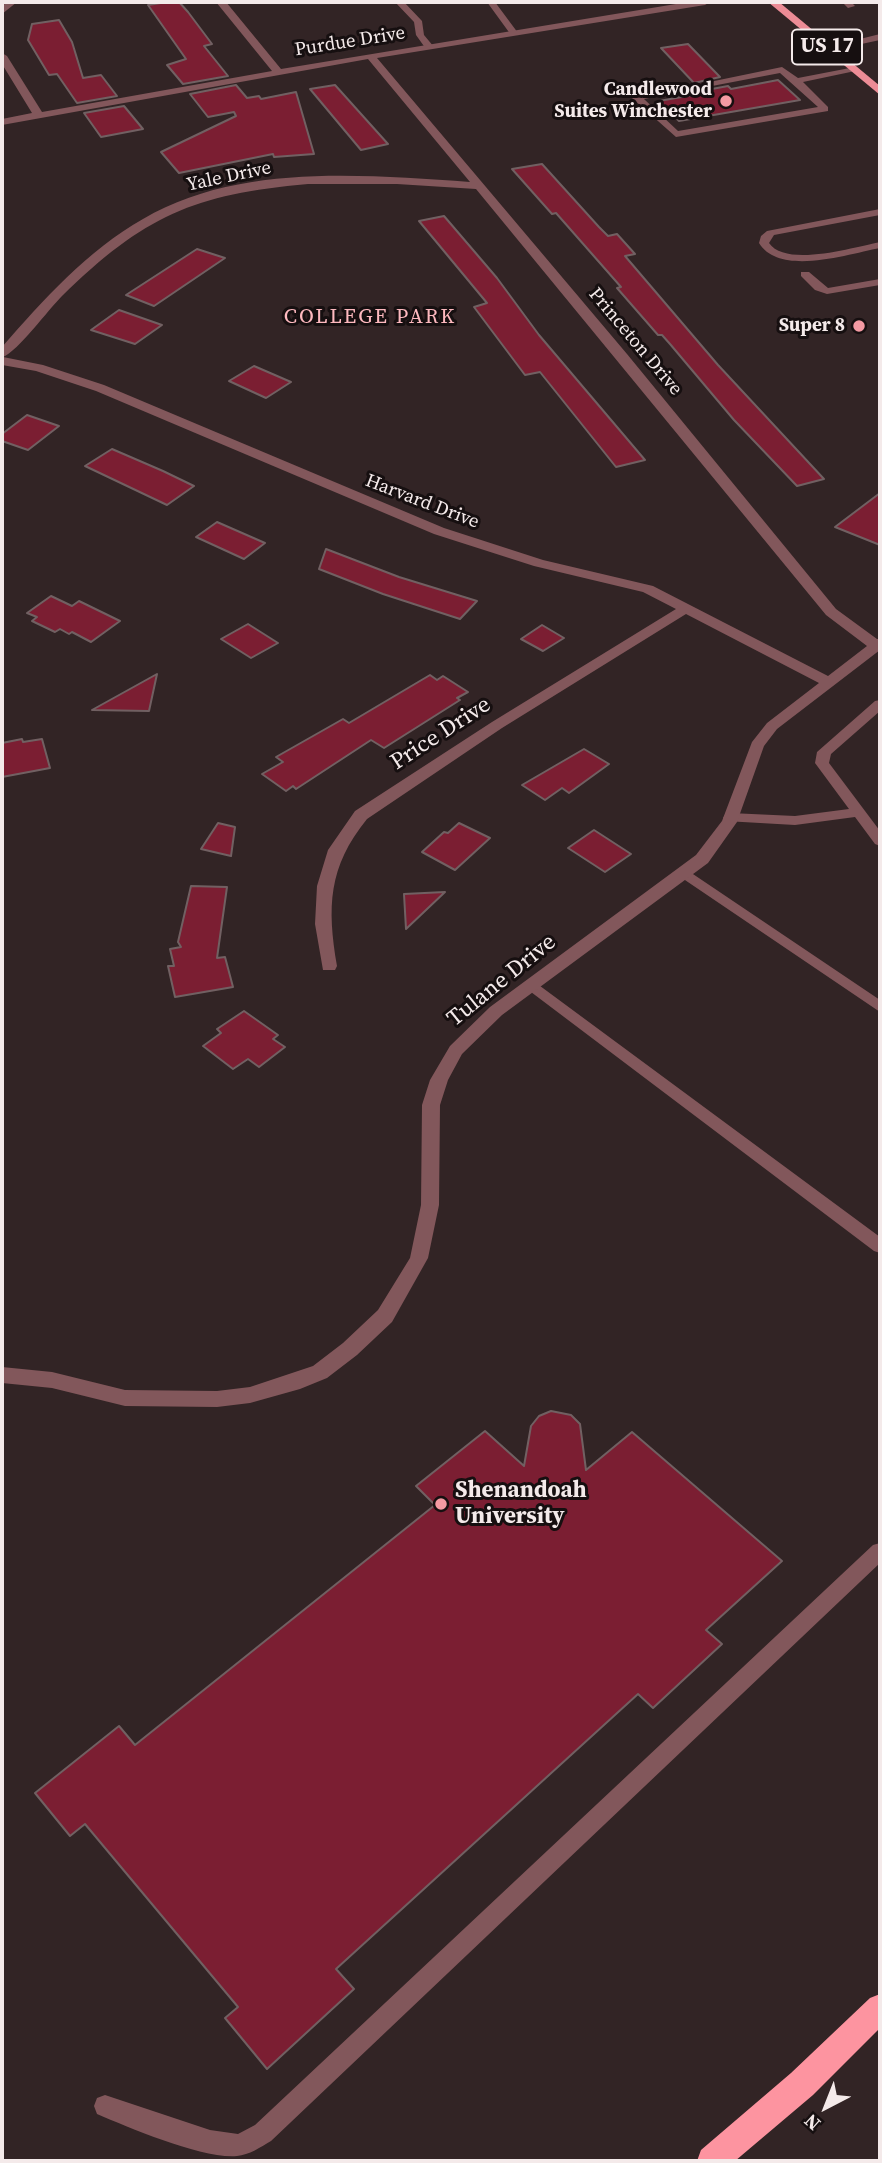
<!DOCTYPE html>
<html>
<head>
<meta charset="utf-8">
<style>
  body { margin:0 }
  #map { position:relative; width:882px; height:2163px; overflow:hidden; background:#322425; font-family:"Source Serif 4",serif }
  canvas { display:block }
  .frame { position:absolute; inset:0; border:4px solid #f4eaea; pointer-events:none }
  .north { position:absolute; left:791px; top:2072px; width:70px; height:70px; -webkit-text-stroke:5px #160f10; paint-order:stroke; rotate:222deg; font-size:19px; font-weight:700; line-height:28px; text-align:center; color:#f4eaea }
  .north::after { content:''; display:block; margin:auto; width:24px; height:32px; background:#f4eaea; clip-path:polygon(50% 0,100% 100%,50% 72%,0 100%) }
</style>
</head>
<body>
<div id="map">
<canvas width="882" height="2163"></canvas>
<div class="frame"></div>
<div class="north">N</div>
</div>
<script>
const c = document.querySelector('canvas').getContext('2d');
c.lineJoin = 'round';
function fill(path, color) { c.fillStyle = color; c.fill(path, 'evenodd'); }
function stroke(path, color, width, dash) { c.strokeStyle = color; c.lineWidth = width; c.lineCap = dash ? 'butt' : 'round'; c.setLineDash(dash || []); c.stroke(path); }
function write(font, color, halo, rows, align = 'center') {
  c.font = font + ' "Source Serif 4",serif'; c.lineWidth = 6; c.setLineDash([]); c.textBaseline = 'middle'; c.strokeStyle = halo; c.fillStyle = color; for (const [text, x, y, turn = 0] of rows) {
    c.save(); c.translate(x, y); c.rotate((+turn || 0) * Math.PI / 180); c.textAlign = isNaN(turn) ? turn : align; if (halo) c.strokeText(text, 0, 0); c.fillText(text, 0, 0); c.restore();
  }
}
const building = new Path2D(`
  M167,2H179L188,12L212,44L204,46L228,76L183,84L167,65L186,59L148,5Z
  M59,20L72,42L83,78L101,75L117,96L77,103L57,74L49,75L28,40L32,24Z
  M688,44L720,77L694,83L661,48Z
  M778,80L800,100L679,121L659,101L704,93L701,91L728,86L731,89Z
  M236,85L247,98L259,96L261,99L296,92L314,154L274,157L273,154L179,173L161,152L236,116L234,112L208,117L190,94Z
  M335,85L388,144L361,150L310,89Z
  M124,106L143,129L101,137L84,113Z
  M542,164L599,227L608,236L617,234L635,254L625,256L718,365L824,479L797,486L734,420L670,344L662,335H658L617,288L621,287L556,213L552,214L512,169Z
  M444,216L497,278L539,335L645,460L616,467L540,372L525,375L474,307L487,303L419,221Z
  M197,249L225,258L154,306L126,295Z
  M119,310L162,325L135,344L91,330Z
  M254,366L291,382L266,398L229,381Z
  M27,415L59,426L28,450L2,441V434Z
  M112,449L163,471L194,486L167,505L85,466Z
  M880,493V545L835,527Z
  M217,522L265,543L244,559L196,537Z
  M326,549L399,577L477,601L460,619L383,594L319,569Z
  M51,596L72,606L79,601L120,621L91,642L72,632L69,634L60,629L55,632L32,621L37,617L27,613Z
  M248,624L278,643L251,658L221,639Z
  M542,625L564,638L543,651L521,639Z
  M157,674L149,711L92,710Z
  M430,675L437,680L443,676L468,692L457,698L460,700L384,748L371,740L296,789L293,786L286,791L262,774L283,762L276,757L343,719L349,723Z
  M22,739L23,742L42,739L50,768L2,777V743Z
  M584,749L609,764L569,793L562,788L545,800L522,785Z
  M218,823L235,827L231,856L201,849Z
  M459,823L490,838L455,870L422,852L444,832L448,833Z
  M594,830L631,854L605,872L568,848Z
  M191,886L227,887L217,958L225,957L233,987L175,997L168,966H174L170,949L181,947L178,942Z
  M445,892L406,929L404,894Z
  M244,1011L278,1035L273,1039L285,1047L259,1067L248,1059L233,1069L203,1046L221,1033L217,1029Z
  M551,1411L571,1415L580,1424L586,1470L632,1432L782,1561L706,1630L722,1644L653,1708L638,1694L336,1969L354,1989L267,2069L225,2018L238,2007L85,1824L70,1836L35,1793L119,1726L135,1745L435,1505L416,1486L485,1431L524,1466L531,1426L539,1416Z`);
fill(building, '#7b1e32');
stroke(building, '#716062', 2);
fill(new Path2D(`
  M395,2H404L422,21L424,35L434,47L432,49H426L416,35L414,22Z
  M487,2H495L518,33L517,35H511Z
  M842,2H851L855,6L848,8Z
  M782,67L798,78L855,67L860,70L803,82L828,107V111L676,137L632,98ZM780,73L818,107L678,131L644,99Z
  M880,209V215L774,235L769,243C786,268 855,247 880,242V248C848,254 780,277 759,243L761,236L767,231Z
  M801,272H809L828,288L880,279V285L827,294L815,290L801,276Z
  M880,700V711L831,754L829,763L880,831V846L875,844L855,817L795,825L725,821L723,818L725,815L730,813L795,816L849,809L815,763L817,752L875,701Z
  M684,868L880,1000V1012L679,876L677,873Z
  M532,980L880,1237V1253L874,1251L527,989L524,985L527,981Z
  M880,1543V1563L271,2141C261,2147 249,2155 237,2156C202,2159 130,2128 97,2114L94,2106L97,2098L105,2095L210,2130L238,2134L255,2125L873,1545Z`), '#82575b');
fill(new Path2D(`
  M7,2H17L2,14V6Z
  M216,2H226L281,69L688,2H710L705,5L377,58L627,354L836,609L877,639H880V650L777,729L764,746L737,822L708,863L502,1015L462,1054L448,1080L440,1105L439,1205L428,1258L392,1322L357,1355L327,1378L300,1389L250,1403L217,1407L125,1406L52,1388L2,1383V1367L52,1372L125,1390L217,1391L250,1387L313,1366L343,1343L378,1310L410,1258L421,1205L422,1105L430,1080L450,1046L490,1007L696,855L722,821L752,742L767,723L819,683L686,614L502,728L367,819C328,867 327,907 337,966L335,970H323L315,924L317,886L328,850L355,811L492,722L676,609L643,592L534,566L434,534L96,391L36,371L2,365V347C43,300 88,250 143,219C239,163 363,175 470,182L368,59L2,125V119L32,113L2,64V53L7,56L42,112L272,71ZM308,184H397L476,189L826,615L867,646L828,676L653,586L543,560L444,528L104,385L43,365L3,357C18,351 48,310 62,296C144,216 194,194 308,184Z
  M880,34V40L829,51L824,48Z`), '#82575b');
fill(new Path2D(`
  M768,2H779L880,86V95Z`), '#ec8c96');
fill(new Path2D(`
  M880,1994V2028L813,2095L735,2161H697L701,2150L791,2073L870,1998Z`), '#fd94a0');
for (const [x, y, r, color] of [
  [726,101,7,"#f49aa3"],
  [859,326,7,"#f49aa3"],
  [441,1504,7,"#f49aa3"]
]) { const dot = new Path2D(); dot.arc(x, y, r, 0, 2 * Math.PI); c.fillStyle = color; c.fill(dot); stroke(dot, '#160f10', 2.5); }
write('19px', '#f4eaea', '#160f10', [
  ["Purdue Drive",350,42,-9],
  ["Yale Drive",229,177,-12],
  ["Princeton Drive",635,342,50],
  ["Harvard Drive",422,502,21]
]);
write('bold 19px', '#f4eaea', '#160f10', [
  ["Candlewood",712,90],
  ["Suites Winchester",712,112],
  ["Super 8",845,326]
], 'right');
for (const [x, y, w] of [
  [827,47,70]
]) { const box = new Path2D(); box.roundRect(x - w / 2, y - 17.5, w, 35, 5); c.fillStyle = '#160f10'; c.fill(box); stroke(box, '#f4eaea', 2); }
write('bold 21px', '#f4eaea', null, [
  ["US 17",827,47]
]);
c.letterSpacing = '2px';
write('21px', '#feb9bf', '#160f10', [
  ["COLLEGE PARK",370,318]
]);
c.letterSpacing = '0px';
write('23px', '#f4eaea', '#160f10', [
  ["Price Drive",441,734,-33],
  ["Tulane Drive",502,981,-39]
]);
write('bold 23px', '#f4eaea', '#160f10', [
  ["Shenandoah",455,1491],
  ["University",455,1517]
], 'left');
</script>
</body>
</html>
